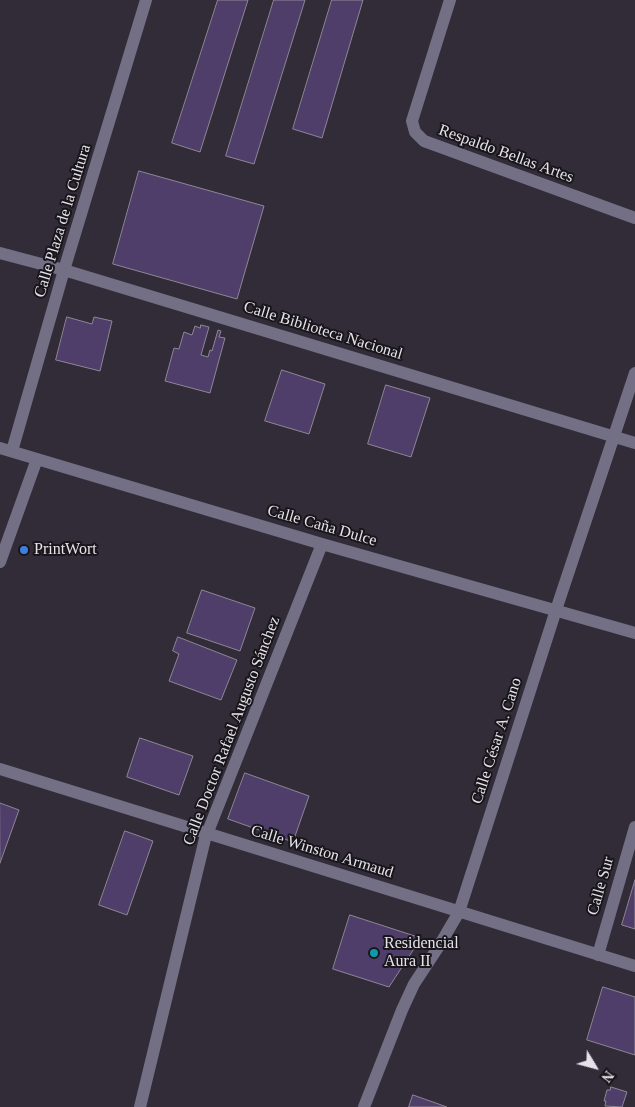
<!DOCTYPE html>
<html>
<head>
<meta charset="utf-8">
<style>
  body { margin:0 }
  #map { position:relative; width:635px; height:1107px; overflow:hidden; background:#312c38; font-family:Georgia,serif }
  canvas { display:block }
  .north { position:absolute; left:570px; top:1042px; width:50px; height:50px; -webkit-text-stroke:4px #18161b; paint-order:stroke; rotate:127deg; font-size:14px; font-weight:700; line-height:20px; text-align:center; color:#e5e2ea }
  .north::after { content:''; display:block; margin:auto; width:18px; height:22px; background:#e5e2ea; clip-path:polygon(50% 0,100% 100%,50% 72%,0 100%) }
</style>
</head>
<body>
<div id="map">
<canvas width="635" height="1107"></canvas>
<div class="north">N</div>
</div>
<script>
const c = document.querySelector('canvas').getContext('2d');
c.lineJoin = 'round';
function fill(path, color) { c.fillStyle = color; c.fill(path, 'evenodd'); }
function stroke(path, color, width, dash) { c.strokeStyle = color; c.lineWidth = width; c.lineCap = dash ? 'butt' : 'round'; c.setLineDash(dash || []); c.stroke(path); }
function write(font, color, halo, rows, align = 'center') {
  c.font = font + ' Georgia,serif'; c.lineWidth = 4; c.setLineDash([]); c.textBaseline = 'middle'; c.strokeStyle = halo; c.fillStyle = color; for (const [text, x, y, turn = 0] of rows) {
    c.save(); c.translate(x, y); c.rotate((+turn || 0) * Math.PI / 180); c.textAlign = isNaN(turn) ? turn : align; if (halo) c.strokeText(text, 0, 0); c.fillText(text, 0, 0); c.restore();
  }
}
const building = new Path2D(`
  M218,0H248L200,152L172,143Z
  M274,0H305L254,164L226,156Z
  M332,0H363L322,138L293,129Z
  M139,171L264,206L237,299L113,264Z
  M67,317L92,324L94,317L112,321L100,371L56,360Z
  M201,325L209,327L201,355L208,357L210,350L212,351L218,330L221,331L219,337L225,338L210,393L165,381L174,348L179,349L184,332L192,335L195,326L200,328Z
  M282,370L325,384L309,434L265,421Z
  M386,385L430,398L411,457L368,444Z
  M202,590L255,608L240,651L187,633Z
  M178,637L237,660L221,700L169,681L179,654L173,651Z
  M140,738L193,756L179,795L127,777Z
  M245,773L309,796L293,842L228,819Z
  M0,803L19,810L0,863Z
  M125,831L153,841L127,915L99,905Z
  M635,880V929L622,925Z
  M350,915L421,938L389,987L333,969Z
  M603,987L635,997V1055L587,1040Z
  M611,1087L627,1092L622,1107L605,1106L606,1101H604L607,1090H610Z
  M413,1095L447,1107H409Z`);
fill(building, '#503e6a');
stroke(building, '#8d8795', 1);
stroke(new Path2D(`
  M450,0L412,121L415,132L424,141L635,218
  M0,253L64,270L635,443
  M0,448L322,544L635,633
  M12,451L64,270L146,0
  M0,562L37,459
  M0,769L635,966
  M598,955L635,827
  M140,1107L205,839L322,544
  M364,1107L402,1010L414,984L439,946L459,912L556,610L635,373`), '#737086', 12);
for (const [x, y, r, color] of [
  [24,550,5,"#3f7fe0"],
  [374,953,5,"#0f9aa8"]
]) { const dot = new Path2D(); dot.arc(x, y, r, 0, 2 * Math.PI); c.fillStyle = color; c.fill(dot); stroke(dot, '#18161b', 2); }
write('16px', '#e5e2ea', '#18161b', [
  ["Respaldo Bellas Artes",506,154,20],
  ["Calle Plaza de la Cultura",63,221,-73],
  ["Calle Biblioteca Nacional",323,331,17],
  ["Calle Caña Dulce",322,526,16],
  ["Calle Doctor Rafael Augusto Sánchez",232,731,-69],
  ["Calle César A. Cano",497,741,-72],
  ["Calle Winston Armaud",322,852,17],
  ["Calle Sur",601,886,-74]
]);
write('16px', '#e5e2ea', '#18161b', [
  ["PrintWort",34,550],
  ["Residencial",384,944],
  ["Aura II",384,962]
], 'left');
</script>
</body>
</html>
